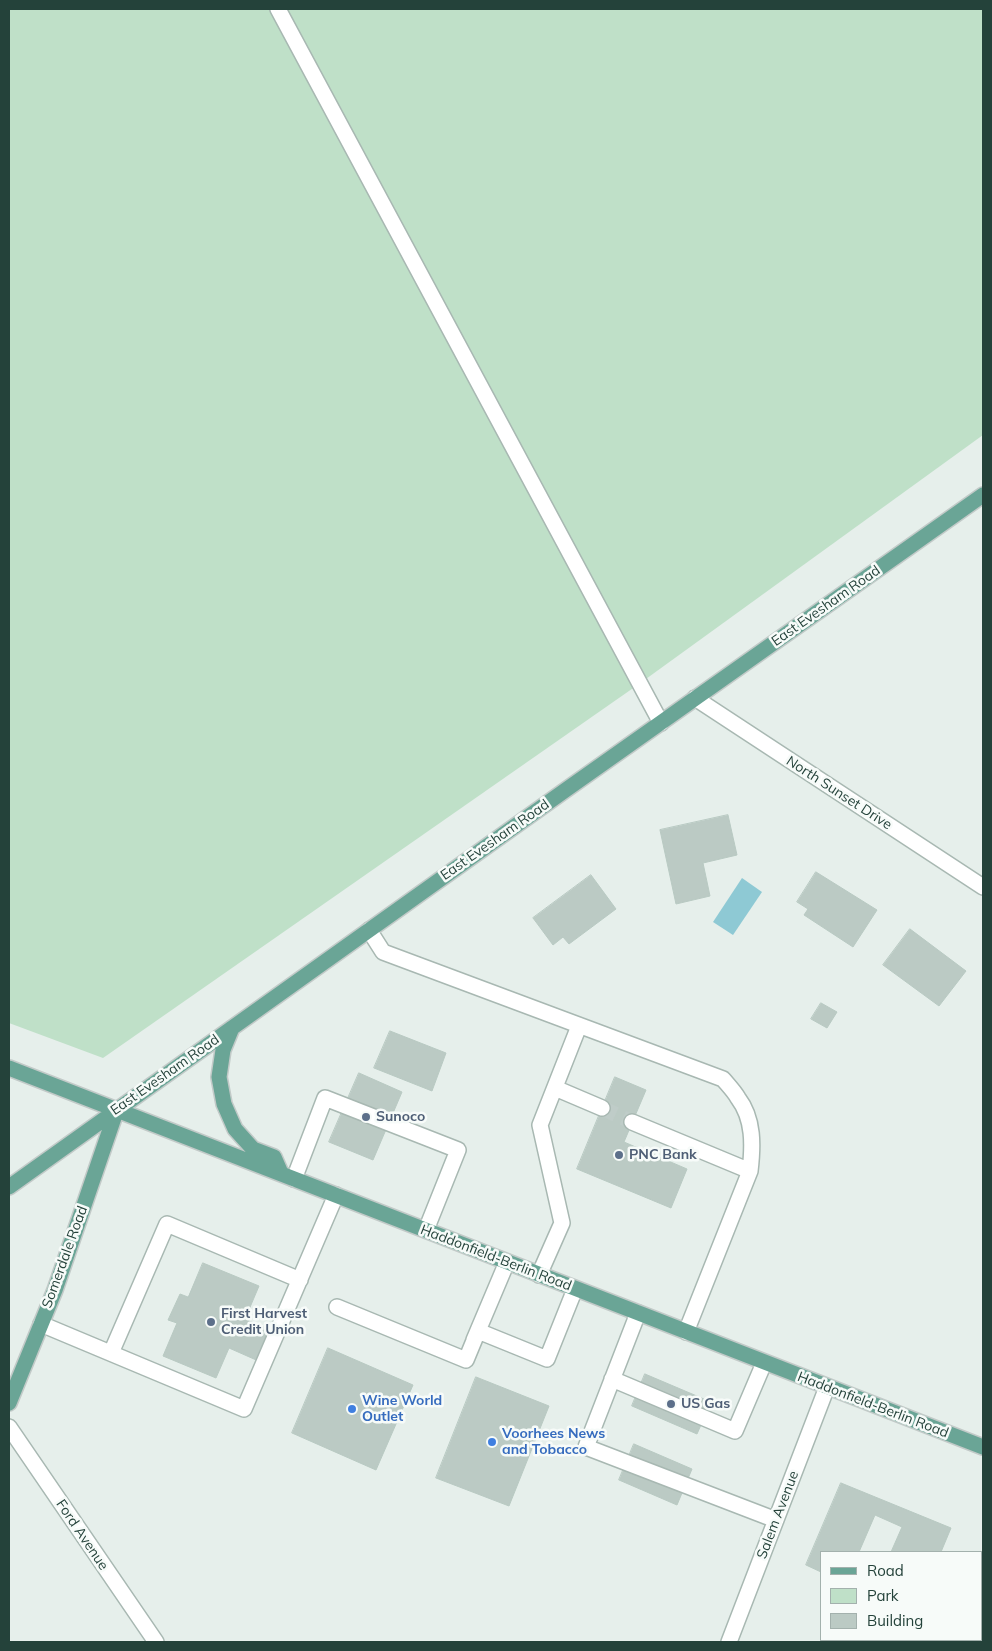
<!DOCTYPE html>
<html>
<head>
<meta charset="utf-8">
<style>
  body { margin:0 }
  #map { position:relative; width:992px; height:1651px; overflow:hidden; background:#e6efeb; font-family:Mulish,sans-serif }
  canvas { display:block }
  .frame { position:absolute; inset:0; border:10px solid #24423a; pointer-events:none }
  .legend { position:absolute; left:820px; top:1551px; width:162px; height:90px; box-sizing:border-box; background:#f7fbf9; border:1px solid #a3b1ad; margin:0; padding:6px 9px; list-style:none; font-size:15px; color:#24423a }
  .legend li { display:flex; align-items:center; gap:10px; height:25px }
  .legend b { width:25px; border:1px solid #a3b1ad }
</style>
</head>
<body>
<div id="map">
<canvas width="992" height="1651"></canvas>
<div class="frame"></div>
<ul class="legend">
<li><b style="height:6px;background:#6aa596"></b>Road</li>
<li><b style="height:14px;background:#bfe0c8"></b>Park</li>
<li><b style="height:14px;background:#bbcac4"></b>Building</li>
</ul>
</div>
<script>
const c = document.querySelector('canvas').getContext('2d');
c.lineJoin = 'round';
function fill(path, color) { c.fillStyle = color; c.fill(path, 'evenodd'); }
function stroke(path, color, width, dash) { c.strokeStyle = color; c.lineWidth = width; c.lineCap = dash ? 'butt' : 'round'; c.setLineDash(dash || []); c.stroke(path); }
function write(font, color, halo, rows, align = 'center') {
  c.font = font + ' Mulish,sans-serif'; c.lineWidth = 5; c.setLineDash([]); c.textBaseline = 'middle'; c.strokeStyle = halo; c.fillStyle = color; for (const [text, x, y, turn = 0] of rows) {
    c.save(); c.translate(x, y); c.rotate((+turn || 0) * Math.PI / 180); c.textAlign = isNaN(turn) ? turn : align; if (halo) c.strokeText(text, 0, 0); c.fillText(text, 0, 0); c.restore();
  }
}
fill(new Path2D(`
  M9,9H983V435L639,684L103,1058L9,1023Z`), '#bfe0c8');
fill(new Path2D(`
  M742,878L762,892L733,935L713,922Z`), '#8ec9d4');
const building = new Path2D(`
  M728,815L737,855L703,863L710,896L676,904L660,830Z
  M816,872L877,910L853,947L804,915L808,909L797,902Z
  M591,875L616,909L569,944L563,937L553,945L533,918Z
  M910,929L966,971L939,1006L883,965Z
  M821,1003L837,1012L827,1028L811,1019Z
  M390,1031L446,1053L432,1091L374,1068Z
  M359,1073L402,1092L373,1160L329,1142Z
  M615,1077L646,1090L624,1142L687,1169L671,1208L577,1169Z
  M203,1263L259,1286L245,1319L276,1332L263,1363L229,1348L216,1378L163,1356L177,1323L168,1320L180,1294L188,1297Z
  M328,1348L413,1385L376,1470L292,1433Z
  M645,1374L711,1402L697,1434L632,1406Z
  M476,1377L549,1406L509,1506L436,1478Z
  M634,1444L692,1469L677,1505L619,1480Z
  M841,1483L951,1528L941,1552H891L902,1527L875,1515L859,1552H821V1572L806,1565Z`);
fill(building, '#bbcac4');
stroke(building, '#b8c9c2', 1);
stroke(new Path2D(`
  M602,1108L632,1122`), '#bfccc8', 15, [15, 8]);
const minor = new Path2D(`
  M278,9L661,723
  M695,698L983,887
  M369,930L383,952L723,1079C728,1085 734,1091 738,1098C754,1119 753,1146 750,1171L686,1332
  M555,1088L602,1108
  M632,1122L750,1171
  M294,1179L325,1098L458,1150L426,1230
  M539,1275L562,1223L540,1125L579,1026
  M337,1307L466,1360L478,1331L547,1359L575,1289
  M638,1313L586,1447L776,1520
  M41,1324L244,1409L336,1195
  M474,1340L507,1262
  M111,1353L167,1224L300,1280
  M612,1379L735,1431L764,1363
  M9,1427L156,1642
  M981,1614L983,1608
  M729,1642L827,1387
  M969,1642L970,1640`);
const major = new Path2D(`
  M232,1028L223,1050L219,1077L224,1104L235,1129L253,1149L274,1157L281,1173
  M9,1068L983,1447
  M9,1187L567,789L983,495
  M9,1403L55,1290L117,1109`);
stroke(minor, '#a8b8b2', 18);
stroke(major, '#c2cac8', 18);
stroke(minor, '#fff', 15);
stroke(major, '#6aa596', 15);
for (const [x, y, r, color] of [
  [366,1117,5,"#5c6f8a"],
  [619,1155,5,"#5c6f8a"],
  [211,1322,5,"#5c6f8a"],
  [671,1404,5,"#5c6f8a"],
  [352,1409,5,"#3f7fe0"],
  [492,1442,5,"#3f7fe0"]
]) { const dot = new Path2D(); dot.arc(x, y, r, 0, 2 * Math.PI); c.fillStyle = color; c.fill(dot); stroke(dot, '#f7fbf9', 2); }
write('14px', '#24423a', '#f7fbf9', [
  ["East Evesham Road",826,606,-35],
  ["North Sunset Drive",839,793,33],
  ["East Evesham Road",495,840,-35],
  ["East Evesham Road",165,1075,-35],
  ["Somerdale Road",65,1257,-70],
  ["Haddonfield-Berlin Road",496,1258,21],
  ["Haddonfield-Berlin Road",873,1405,21],
  ["Salem Avenue",778,1515,-69],
  ["Ford Avenue",82,1535,56]
]);
write('bold 14px', '#4e5e75', '#f7fbf9', [
  ["Sunoco",376,1117],
  ["PNC Bank",629,1155],
  ["First Harvest",221,1314],
  ["Credit Union",221,1330],
  ["US Gas",681,1404]
], 'left');
write('bold 14px', '#366cbe', '#f7fbf9', [
  ["Wine World",362,1401],
  ["Outlet",362,1417],
  ["Voorhees News",502,1434],
  ["and Tobacco",502,1450]
], 'left');
</script>
</body>
</html>
